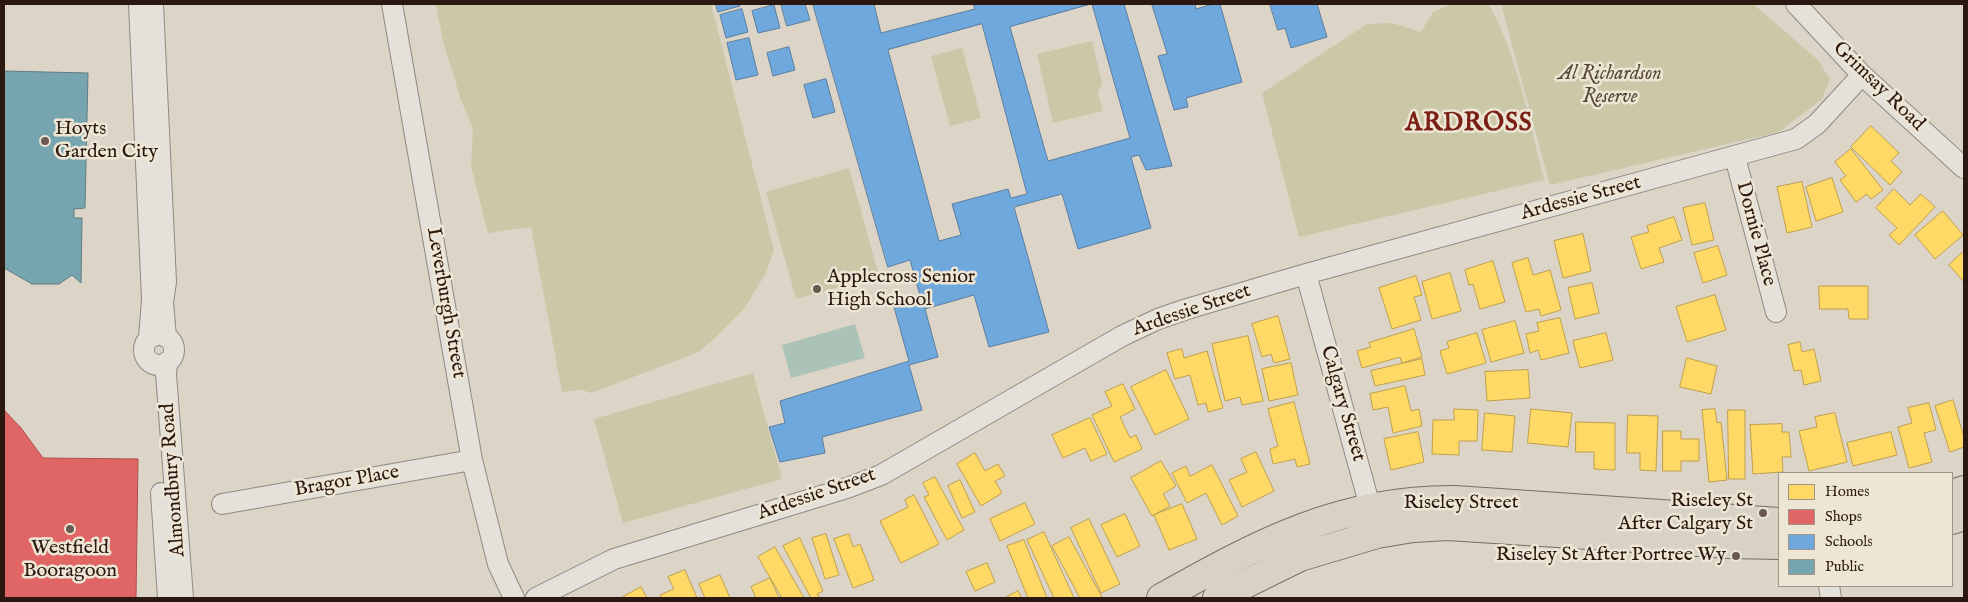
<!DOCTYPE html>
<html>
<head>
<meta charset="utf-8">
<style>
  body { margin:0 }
  #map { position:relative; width:1968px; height:602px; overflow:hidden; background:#dcd5c7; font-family:"IM FELL English",serif }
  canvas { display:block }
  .frame { position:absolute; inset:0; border:5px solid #2b1811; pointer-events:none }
  .legend { position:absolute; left:1778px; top:472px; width:175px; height:115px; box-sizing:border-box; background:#eee6d5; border:1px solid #a09487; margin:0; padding:6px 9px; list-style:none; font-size:15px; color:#2b1811 }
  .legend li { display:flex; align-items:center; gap:10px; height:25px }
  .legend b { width:25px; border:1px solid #a09487 }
</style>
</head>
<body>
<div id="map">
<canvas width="1968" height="602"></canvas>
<div class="frame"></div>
<ul class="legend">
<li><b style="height:14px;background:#ffd966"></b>Homes</li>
<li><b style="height:14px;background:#e06666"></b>Shops</li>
<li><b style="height:14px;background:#6fa8dc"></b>Schools</li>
<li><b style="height:14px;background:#76a5af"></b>Public</li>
</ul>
</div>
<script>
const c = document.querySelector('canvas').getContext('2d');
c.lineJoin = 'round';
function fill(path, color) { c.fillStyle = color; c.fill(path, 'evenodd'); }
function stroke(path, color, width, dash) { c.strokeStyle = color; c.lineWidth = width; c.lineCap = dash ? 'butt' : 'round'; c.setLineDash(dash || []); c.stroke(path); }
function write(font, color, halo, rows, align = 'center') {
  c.font = font + ' "IM FELL English",serif'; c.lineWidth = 5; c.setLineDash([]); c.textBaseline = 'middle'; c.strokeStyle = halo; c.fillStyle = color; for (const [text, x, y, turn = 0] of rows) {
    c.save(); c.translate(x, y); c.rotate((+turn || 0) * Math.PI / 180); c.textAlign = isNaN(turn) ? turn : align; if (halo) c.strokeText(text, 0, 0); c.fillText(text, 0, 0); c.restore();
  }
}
fill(new Path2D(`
  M436,4H711L774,250L766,273L744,309L718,335L699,352L591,393L582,390L562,392L531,227L488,233L471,166L473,129L461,100L443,41Z
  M1453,4H1489C1518,58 1529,121 1544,180L1299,237L1262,93L1367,24L1392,23L1421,32L1433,12Z
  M1501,4H1753L1818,60L1830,79L1822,99L1779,132L1550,185Z
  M1092,41L1102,83L1098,93L1103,111L1053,123L1037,54Z
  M962,48L981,118L950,126L931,56Z
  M849,168L879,276L796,299L766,192Z
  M753,373L782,479L623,523L594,419Z`), '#cac8a7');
fill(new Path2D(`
  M855,324L865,358L791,378L782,345Z`), '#abc2b7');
const homes = new Path2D(`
  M1871,126L1899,153L1891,161L1902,172L1890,185L1851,147Z
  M1851,149L1883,190L1871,199L1867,194L1856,202L1840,180L1846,176L1835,162Z
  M1832,178L1843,212L1816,221L1806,187Z
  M1802,182L1812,227L1787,233L1777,187Z
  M1894,189L1910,205L1921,194L1935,207L1899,245L1889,235L1897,228L1876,208Z
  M1705,203L1714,240L1692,245L1683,208Z
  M1943,211L1963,235L1935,259L1915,235Z
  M1674,217L1682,240L1659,248L1664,262L1641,269L1631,237L1649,232L1647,226Z
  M1583,234L1591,271L1563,278L1554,241Z
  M1718,246L1727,275L1703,283L1694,253Z
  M1964,251V282L1949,265Z
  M1528,258L1533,275L1550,270L1561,310L1541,316L1539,309L1526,312L1512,263Z
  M1493,261L1505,302L1480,309L1473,284L1469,285L1465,270Z
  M1450,273L1461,311L1432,319L1422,282Z
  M1416,276L1422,295L1414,297L1421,320L1392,329L1379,288Z
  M1592,283L1599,313L1575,319L1568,288Z
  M1819,286H1868V319H1849L1848,309H1820Z
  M1715,295L1726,330L1687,342L1676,307Z
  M1278,316L1290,359L1274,363L1271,354L1262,357L1252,324Z
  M1560,318L1569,353L1541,360L1538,350L1530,353L1526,334L1539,331L1537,323Z
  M1515,321L1524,353L1491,362L1482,330Z
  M1414,329L1422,357L1402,363L1400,357L1362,368L1357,351L1371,347L1369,343Z
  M1477,333L1486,363L1447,374L1440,351L1449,348L1447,342Z
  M1606,333L1613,360L1580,368L1573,341Z
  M1248,336L1263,401L1242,405L1240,397L1225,401L1212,344Z
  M1800,342L1802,352L1814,349L1821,381L1804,385L1801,370L1794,371L1788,345Z
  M1182,349L1184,358L1207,351L1223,408L1208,412L1206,403L1198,405L1190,375L1175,379L1167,353Z
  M1687,358L1717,366L1711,394L1680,387Z
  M1422,359L1425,375L1375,386L1371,371Z
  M1291,363L1298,395L1269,401L1262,369Z
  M1166,370L1189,419L1155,435L1131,387Z
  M1528,370L1530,398L1487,401L1485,372Z
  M1123,384L1135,409L1120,417L1130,438L1136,435L1142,449L1114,462L1092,415L1112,406L1105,392Z
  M1405,386L1411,411L1419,409L1422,426L1393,433L1388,407L1373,410L1370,394Z
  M1953,400L1964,437V447L1950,452L1935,406Z
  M1294,402L1310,464L1297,467L1295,459L1273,464L1270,449L1278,446L1268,409Z
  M1929,403L1936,430L1924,433L1932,462L1909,468L1898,427L1912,423L1908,408Z
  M1454,409L1478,410L1477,441H1459V455L1432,454L1433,420H1454Z
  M1531,409L1572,413L1568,447L1528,443Z
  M1715,409L1717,423L1721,422L1727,480L1709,482L1702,410Z
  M1728,410H1745V479H1729Z
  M1485,413L1515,416L1512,452L1482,450Z
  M1835,413L1847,462L1809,471L1799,431L1817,427L1815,417Z
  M1628,415L1658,416L1656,471L1640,470V453H1627Z
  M1090,418L1107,454L1091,461L1085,448L1063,458L1052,435Z
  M1576,422L1615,423V470L1594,469V452H1576Z
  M1782,424V432H1789L1791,457H1782L1783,472L1753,474L1750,425Z
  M1663,431H1681V439H1699V461H1681V471H1663Z
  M1418,432L1424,462L1391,470L1384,439Z
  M1891,432L1897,455L1853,466L1847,443Z
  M1256,452L1274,491L1242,507L1229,480L1247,472L1241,459Z
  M975,453L985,471L998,464L1005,476L995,481L1002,493L981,506L957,464Z
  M1161,461L1176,486L1163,494L1170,506L1152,516L1131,478Z
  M1212,465L1238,516L1222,525L1206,493L1187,503L1172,473L1186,466L1190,476Z
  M935,477L964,530L947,540L924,497L929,495L923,483Z
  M960,480L975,512L962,518L948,486Z
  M914,495L939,544L901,563L880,521L908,507L905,500Z
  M1025,503L1035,524L1000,541L990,519Z
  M1182,504L1197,539L1169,550L1154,515Z
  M1125,514L1140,546L1117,557L1101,525Z
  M1089,519L1120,584L1101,593L1071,528Z
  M1044,532L1074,598H1054L1027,540Z
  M826,534L839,575L825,579L812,538Z
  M849,534L853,547L860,544L874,580L853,588L834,539Z
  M1069,537L1102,597L1101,598H1080L1052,546Z
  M800,538L823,591L817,594L820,598H811L783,546Z
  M1024,540L1047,598H1028L1007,546Z
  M775,547L804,598H782L758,557Z
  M987,563L995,582L975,591L966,572Z
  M685,570L697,598H661L660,595L674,589L668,577Z
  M720,575L730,598H705L699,584Z
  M770,578L779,598H756L751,587Z
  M641,587L647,598H621Z
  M1018,591L1022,598H1005Z`);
fill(homes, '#ffd966');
stroke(homes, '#bf9f4c', 1);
const shops = new Path2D(`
  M4,410L21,428L43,458L138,459L136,598H4Z`);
fill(shops, '#e06666');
stroke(shops, '#aa4f4c', 1);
const schools = new Path2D(`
  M716,4H739L740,6L718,12Z
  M781,4H805L810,20L787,26Z
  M813,4H874L881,33L975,9L973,4H1124L1172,166L1146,170L1139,155L1131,157L1151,228L1078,249L1062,194L1014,207L1049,332L989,347L974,295L925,309L938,357L909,365L922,410L822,437L825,453L780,462L769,427L785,423L780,401L909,361L894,307L921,299L910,260L888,267ZM1092,4L1130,138L1048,161L1010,27ZM982,24L1027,194L1011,198L1008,189L952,204L961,235L939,241L888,50Z
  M1152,4H1195L1196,9L1213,4H1220L1242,82L1186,98L1188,107L1174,110L1158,56L1167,54Z
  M1270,4H1317L1327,37L1291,48L1285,28L1278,30Z
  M774,5L780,28L758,33L752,11Z
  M742,9L748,32L726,38L720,15Z
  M749,38L758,75L736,80L727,43Z
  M789,47L795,70L773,76L767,53Z
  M826,79L835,112L813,118L804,85Z`);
fill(schools, '#6fa8dc');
stroke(schools, '#5b7d9f', 1);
const public = new Path2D(`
  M4,71L88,73L85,208L74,209V218H82L81,283L72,275L59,284H32L4,268Z`);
fill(public, '#76a5af');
stroke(public, '#607b80', 1);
const minor = new Path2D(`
  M139,4L152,299L149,338
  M153,4L166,282L163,302L166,337
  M392,4L472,460L498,564L514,598
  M1796,4L1862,75L1964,168
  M1735,157L1776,312
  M1306,274L1374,521
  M144 350a15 15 0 1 1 30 0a15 15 0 1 1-30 0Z
  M167,362L166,374L183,598
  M161,493L168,598
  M222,504L472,460
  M1829,586L1831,598
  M536,598L614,559L847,488L881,475L1122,336L1158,319L1187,309L1306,274L1796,139L1817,124L1862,75`);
const highway = new Path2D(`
  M1952,494L1964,490
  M1952,520L1964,516
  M1161,598C1259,543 1340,499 1455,500L1779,522
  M1217,598L1300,557L1377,534L1413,528L1448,526L1729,544L1779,545`);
stroke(minor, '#8f8980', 22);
stroke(highway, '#766f67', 30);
stroke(minor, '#e4e1da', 20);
stroke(highway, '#d8d1c5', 28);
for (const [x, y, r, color] of [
  [45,141,5,"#695a51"],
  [817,289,5,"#695a51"],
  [1763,513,5,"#695a51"],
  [70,529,5,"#695a51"],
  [1736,556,5,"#695a51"]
]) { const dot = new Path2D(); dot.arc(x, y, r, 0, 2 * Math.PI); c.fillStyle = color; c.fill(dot); stroke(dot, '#eee6d5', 2); }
write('italic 20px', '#564a36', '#eee6d5', [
  ["Al Richardson",1610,75],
  ["Reserve",1610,98]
]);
write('20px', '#2b1811', '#eee6d5', [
  ["Grimsay Road",1878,87,44],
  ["Ardessie Street",1581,199,-15],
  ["Dornie Place",1755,234,75],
  ["Leverburgh Street",445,303,80],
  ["Ardessie Street",1192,311,-19],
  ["Calgary Street",1342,404,74],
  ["Almondbury Road",174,480,-94],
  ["Bragor Place",347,482,-10],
  ["Ardessie Street",817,495,-19],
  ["Riseley Street",1461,504]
]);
write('20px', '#2b1811', '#eee6d5', [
  ["Hoyts",55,130],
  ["Garden City",55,153],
  ["Applecross Senior",827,278],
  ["High School",827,301],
  ["Riseley St",1753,502,"right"],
  ["After Calgary St",1753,525,"right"],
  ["Westfield",70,549,"center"],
  ["Booragoon",70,572,"center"],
  ["Riseley St After Portree Wy",1726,556,"right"]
], 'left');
c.letterSpacing = '1px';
write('bold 25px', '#7a1f14', '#eee6d5', [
  ["ARDROSS",1469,125]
]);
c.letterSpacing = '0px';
</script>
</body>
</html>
